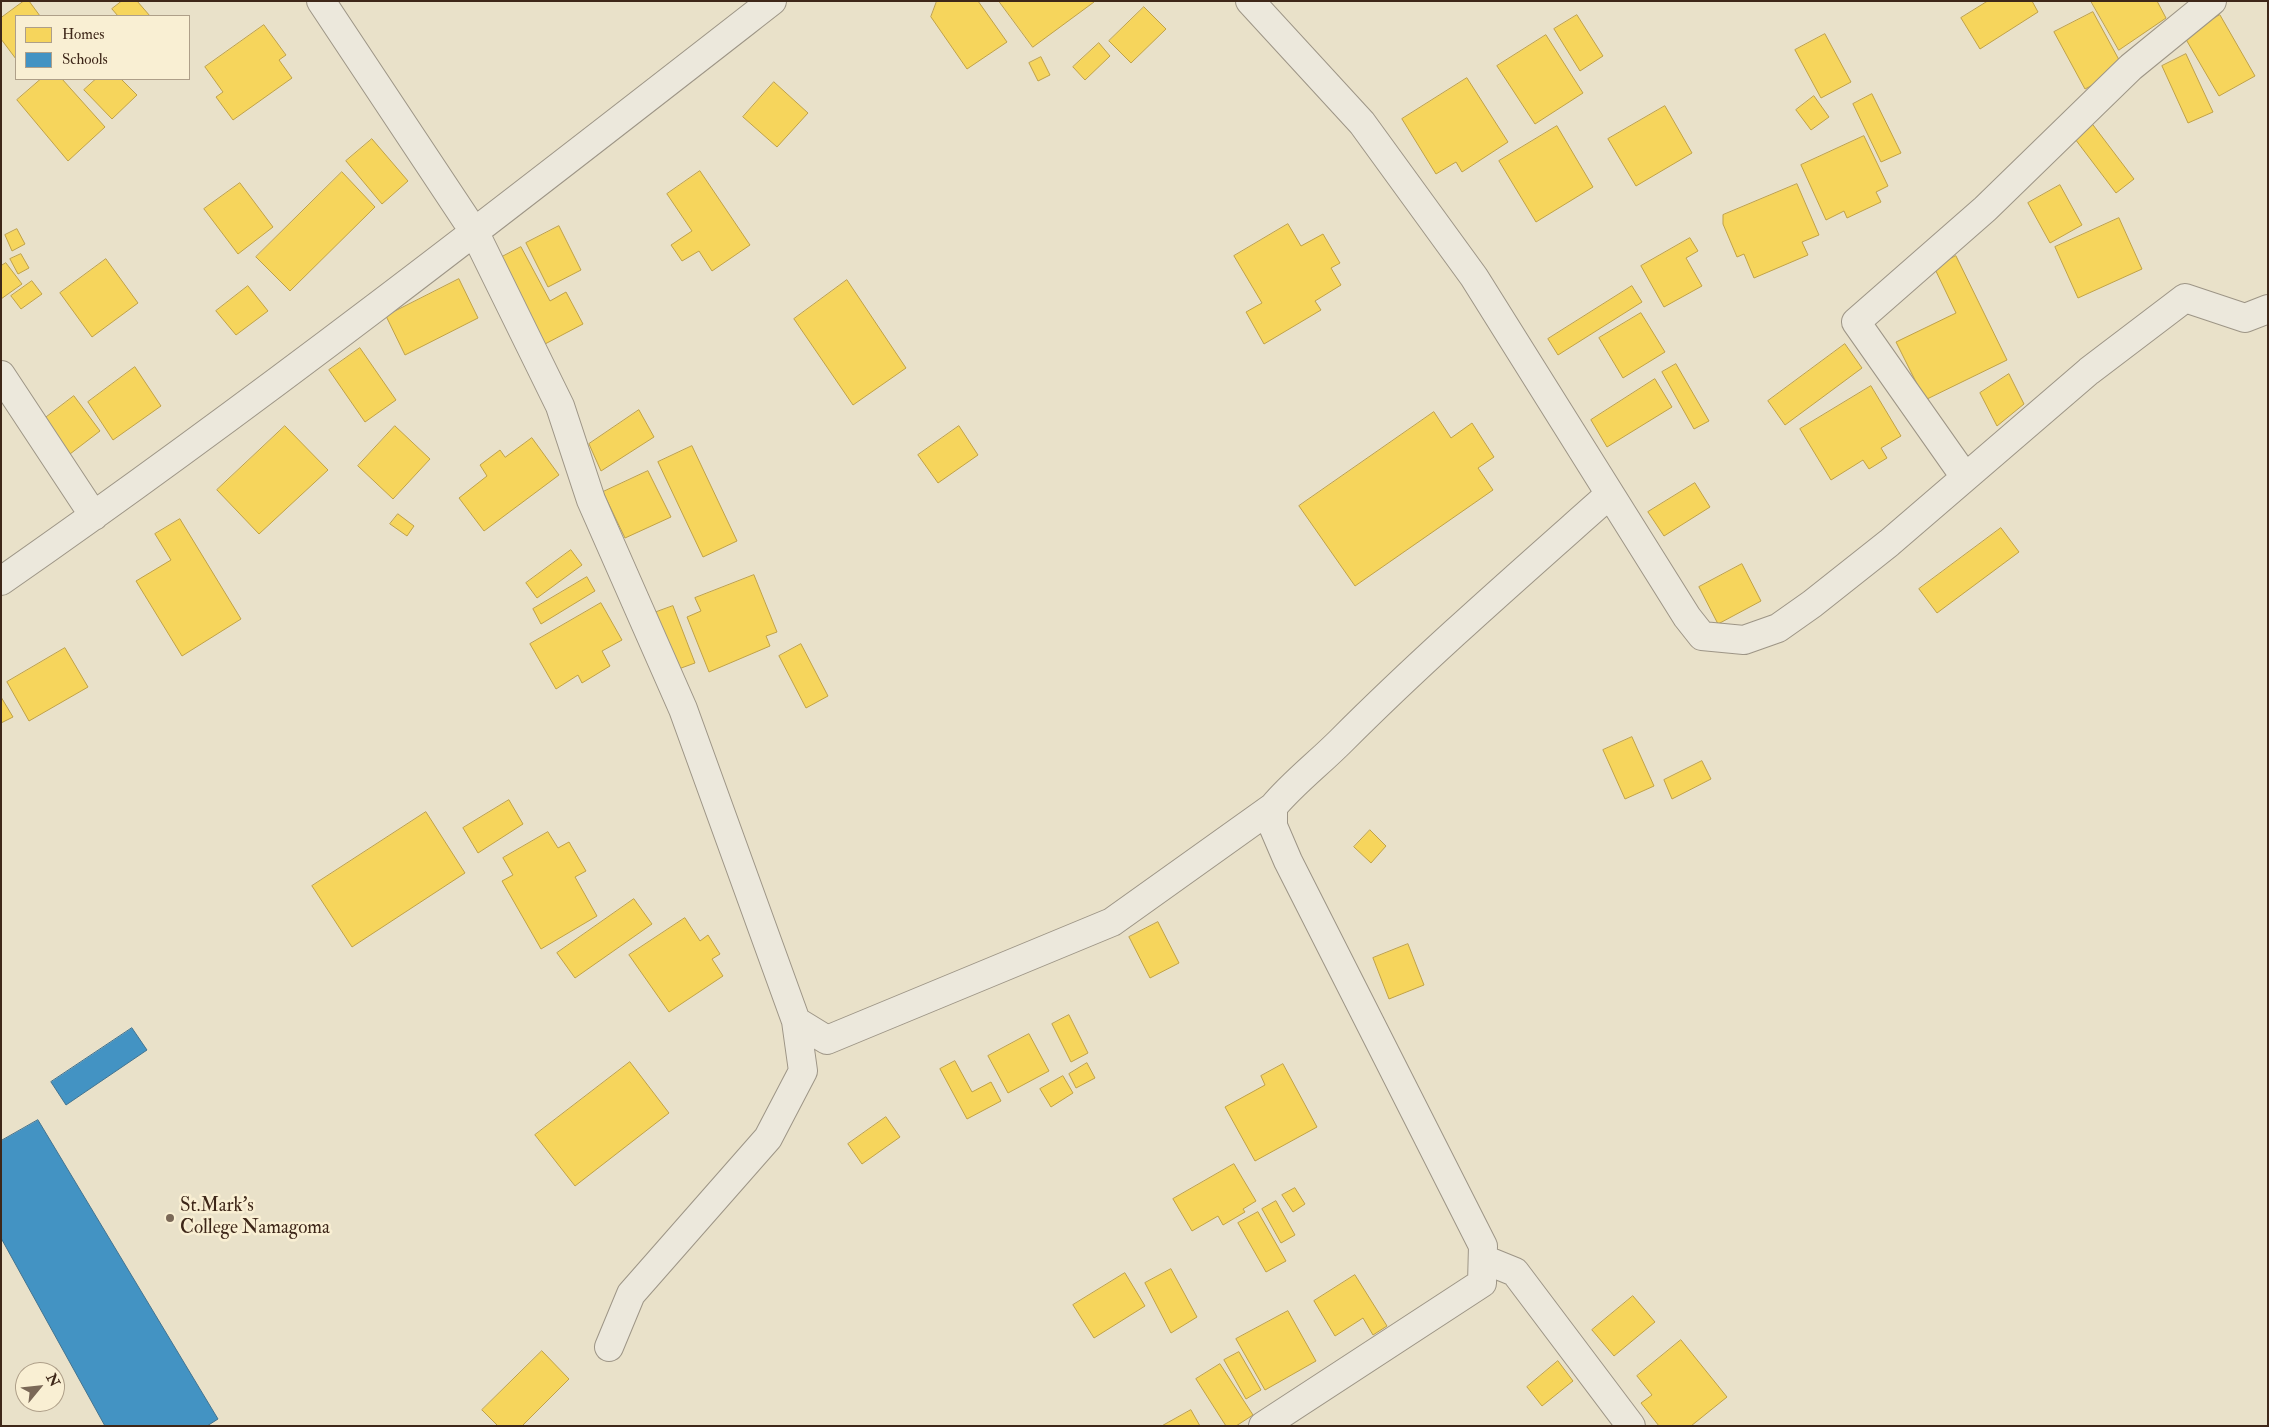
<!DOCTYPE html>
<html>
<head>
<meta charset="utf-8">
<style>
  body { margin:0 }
  #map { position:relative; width:2269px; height:1427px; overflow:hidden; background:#e9e1c9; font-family:"IM FELL Double Pica",serif }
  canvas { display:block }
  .frame { position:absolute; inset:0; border:2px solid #3e2719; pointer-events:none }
  .legend { position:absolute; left:15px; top:15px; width:175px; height:65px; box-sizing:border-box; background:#f9efd3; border:1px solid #ae9f89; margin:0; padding:6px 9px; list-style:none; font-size:15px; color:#3e2719 }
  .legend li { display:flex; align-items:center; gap:10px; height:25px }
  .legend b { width:25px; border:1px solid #ae9f89 }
  .north { position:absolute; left:15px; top:1362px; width:50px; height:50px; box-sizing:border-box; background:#f9efd3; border:1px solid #ae9f89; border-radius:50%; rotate:62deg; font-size:14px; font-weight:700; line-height:20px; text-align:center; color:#3e2719 }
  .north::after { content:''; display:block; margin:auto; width:18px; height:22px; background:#7a6857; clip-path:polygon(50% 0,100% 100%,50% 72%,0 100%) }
</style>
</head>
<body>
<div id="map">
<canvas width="2269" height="1427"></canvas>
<div class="frame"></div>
<ul class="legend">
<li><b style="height:14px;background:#f6d55c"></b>Homes</li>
<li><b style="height:14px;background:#4393c3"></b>Schools</li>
</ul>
<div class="north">N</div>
</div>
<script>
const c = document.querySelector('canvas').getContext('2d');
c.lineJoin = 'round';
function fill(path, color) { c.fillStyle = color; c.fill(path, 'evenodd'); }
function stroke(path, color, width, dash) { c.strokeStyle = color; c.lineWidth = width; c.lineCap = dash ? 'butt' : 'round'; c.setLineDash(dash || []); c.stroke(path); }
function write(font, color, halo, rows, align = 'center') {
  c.font = font + ' "IM FELL Double Pica",serif'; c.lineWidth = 5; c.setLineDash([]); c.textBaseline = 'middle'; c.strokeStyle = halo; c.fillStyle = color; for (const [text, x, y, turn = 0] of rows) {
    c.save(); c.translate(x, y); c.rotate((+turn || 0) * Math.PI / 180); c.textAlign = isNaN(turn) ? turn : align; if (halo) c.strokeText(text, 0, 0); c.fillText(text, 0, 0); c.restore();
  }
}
const homes = new Path2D(`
  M24,1H29L40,16H16V59L1,39V18Z
  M122,1H137L150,16H118L112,9Z
  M937,1H978L1007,42L967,69L931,17Z
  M999,1H1094V2L1033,47Z
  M1988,1H2032L2038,12L1980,49L1961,18Z
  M2091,1H2157L2166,18L2119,50Z
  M1144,7L1166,29L1131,63L1109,41Z
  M2093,12L2124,69L2085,89L2054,32Z
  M1577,15L1603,56L1580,71L1554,29Z
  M2220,15L2255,76L2219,96L2184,36Z
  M264,25L286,55L279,60L292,78L233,120L216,97L223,92L205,67Z
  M1825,34L1851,82L1821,98L1795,50Z
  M1546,35L1583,93L1535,124L1497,66Z
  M1099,43L1110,56L1085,80L1073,67Z
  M2186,54L2213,112L2188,123L2162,66Z
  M1041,57L1050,75L1038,81L1029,63Z
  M1467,78L1508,142L1462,172L1456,162L1436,174L1402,119Z
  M41,79H62L105,127L68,161L17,100Z
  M96,79H121L137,95L112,119L84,90Z
  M774,82L808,113L777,147L743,117Z
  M1872,94L1901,153L1881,162L1853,104Z
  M1814,96L1829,117L1811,130L1796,110Z
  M1665,106L1692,153L1636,186L1608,139Z
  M2087,117L2134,179L2116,193L2069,131Z
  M1557,126L1593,187L1536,222L1499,161Z
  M1864,136L1888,186L1876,192L1881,202L1847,218L1844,211L1826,220L1801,165Z
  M372,139L408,181L382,204L346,161Z
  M700,171L750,245L712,271L699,251L682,261L671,245L692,231L667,194Z
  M342,172L375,207L290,291L256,257Z
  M240,183L273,227L238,254L204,209Z
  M1797,184L1819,235L1802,242L1808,255L1754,278L1744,254L1737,257L1723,224V215Z
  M2060,185L2082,225L2050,243L2028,203Z
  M2119,218L2142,269L2078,298L2055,247Z
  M1288,224L1301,246L1323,234L1340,263L1331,268L1341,285L1315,301L1321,310L1264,344L1246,312L1262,303L1234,256Z
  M559,226L581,270L548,287L526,243Z
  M17,229L25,244L12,251L5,235Z
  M1690,238L1698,251L1686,258L1702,286L1664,307L1641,266Z
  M521,247L550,301L566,292L583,324L545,344L500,258Z
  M21,254L29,268L18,274L10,259Z
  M1956,256L2007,360L1925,400L1896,342L1956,313L1934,267Z
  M106,259L138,303L92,337L60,293Z
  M6,263L22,284L1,299V266Z
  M459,279L478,318L405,355L386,316Z
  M847,280L906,368L853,405L794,319Z
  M32,281L42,294L21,309L11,296Z
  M248,286L268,311L236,335L216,311Z
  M1632,286L1642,302L1558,355L1548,339Z
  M1641,313L1665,352L1623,378L1599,338Z
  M1845,344L1862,368L1785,425L1768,401Z
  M360,348L396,400L365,422L329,370Z
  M1676,364L1709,421L1694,429L1662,372Z
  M135,367L161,406L113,440L88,402Z
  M2009,374L2024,404L1997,426L1980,393Z
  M1655,379L1672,407L1607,447L1591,420Z
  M1871,386L1901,436L1881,448L1887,458L1869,469L1863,460L1831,480L1800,429Z
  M74,396L100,431L70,454L44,419Z
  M639,410L654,437L601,471L589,444Z
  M1434,412L1451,438L1472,423L1494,457L1478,468L1493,490L1355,586L1299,506Z
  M285,426L328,470L259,534L217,490Z
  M395,426L430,459L393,499L358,466Z
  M959,426L978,455L938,483L918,455Z
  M532,438L559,475L484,531L459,498L487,476L480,465L500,450L505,457Z
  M692,446L737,541L703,557L658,462Z
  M648,471L671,517L625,538L603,492Z
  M1695,483L1710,507L1664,536L1648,512Z
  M398,514L414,526L407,536L390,524Z
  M180,519L241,619L182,656L136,581L171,560L155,534Z
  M2001,528L2019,552L1937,613L1919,589Z
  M571,550L582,565L537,598L526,583Z
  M1742,564L1761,601L1718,624L1699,587Z
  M754,575L777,632L766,636L770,646L709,672L687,617L701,611L695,598Z
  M587,577L595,591L541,624L533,609Z
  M601,603L622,640L602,651L610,666L582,683L578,675L556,689L530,644Z
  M673,606L695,663L673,671L651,614Z
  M801,644L828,696L806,708L779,656Z
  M65,648L88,687L29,721L7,682Z
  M1,697L13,717L1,723Z
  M1632,737L1654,786L1625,799L1603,750Z
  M1702,761L1711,779L1672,799L1664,780Z
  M509,800L523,824L478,853L463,828Z
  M426,812L465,873L352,947L312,886Z
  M1370,830L1386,846L1371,863L1354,847Z
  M548,832L558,848L569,842L586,871L575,877L597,916L541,949L502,881L513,875L503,858Z
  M634,899L652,924L575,978L557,953Z
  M685,918L700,941L708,935L720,954L712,959L723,976L669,1012L629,955Z
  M1158,922L1179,963L1150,978L1129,937Z
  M1408,944L1424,985L1389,999L1373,958Z
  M1069,1015L1088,1053L1071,1062L1052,1024Z
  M1029,1034L1049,1071L1008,1093L988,1056Z
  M955,1061L972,1092L991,1082L1001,1101L967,1119L940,1069Z
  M630,1062L669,1113L575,1186L535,1135Z
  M1087,1063L1095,1078L1076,1088L1069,1074Z
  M1283,1064L1317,1127L1255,1161L1225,1107L1265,1085L1261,1076Z
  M1063,1076L1073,1093L1051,1107L1040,1089Z
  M886,1117L900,1137L862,1164L848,1144Z
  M1234,1164L1256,1201L1243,1209L1245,1212L1223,1225L1218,1216L1192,1231L1173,1199Z
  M1295,1188L1305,1204L1293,1212L1282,1195Z
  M1276,1201L1295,1235L1281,1243L1262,1209Z
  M1258,1212L1286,1261L1266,1272L1238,1223Z
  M1171,1269L1197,1317L1171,1333L1145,1283Z
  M1125,1273L1145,1306L1094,1338L1073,1305Z
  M1355,1275L1387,1326L1373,1335L1363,1318L1335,1336L1314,1301Z
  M1633,1296L1655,1322L1614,1356L1592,1330Z
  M1288,1311L1316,1361L1265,1390L1236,1339Z
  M1681,1340L1727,1397L1691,1426H1659L1641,1403L1652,1395L1637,1376Z
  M542,1351L569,1379L522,1426H498L482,1410Z
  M1239,1352L1261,1390L1246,1399L1224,1360Z
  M1558,1361L1573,1381L1542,1406L1527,1387Z
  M1220,1364L1253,1415L1236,1426H1226L1196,1379Z
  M1191,1410L1200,1426H1162Z`);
fill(homes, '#f6d55c');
stroke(homes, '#bfa148', 1);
const schools = new Path2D(`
  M132,1028L147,1050L66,1105L51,1082Z
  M38,1120L218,1419L207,1426H105L1,1238V1141Z`);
fill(schools, '#4393c3');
stroke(schools, '#427390', 1);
const minor = new Path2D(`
  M321,1L475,233L560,406L591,500L683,709L796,1021L803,1071L768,1138L631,1294L609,1347
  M1250,1L1362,123L1474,277L1687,617L1702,636L1744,640L1778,628L1812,604L1889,543L2089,371L2185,298L2245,318L2268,309
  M1,375L94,516
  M1965,477L1856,322L1985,209L2131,67L2212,1
  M1,581C265,397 518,199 772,1
  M796,1021L827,1040L1112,922L1273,807
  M1483,1259L1515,1272L1631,1426
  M1263,1426L1482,1283L1483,1246L1288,861L1273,826V807C1293,783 1318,764 1341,741C1427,655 1519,575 1610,494`);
stroke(minor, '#9d9586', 30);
stroke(minor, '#ece8dc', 28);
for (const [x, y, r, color] of [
  [170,1218,5,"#7a6857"]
]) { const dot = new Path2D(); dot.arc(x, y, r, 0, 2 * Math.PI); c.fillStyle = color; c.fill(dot); stroke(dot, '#f9efd3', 2); }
write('19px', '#3e2719', '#f9efd3', [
  ["St.Mark's",180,1207],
  ["College Namagoma",180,1229]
], 'left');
</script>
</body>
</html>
